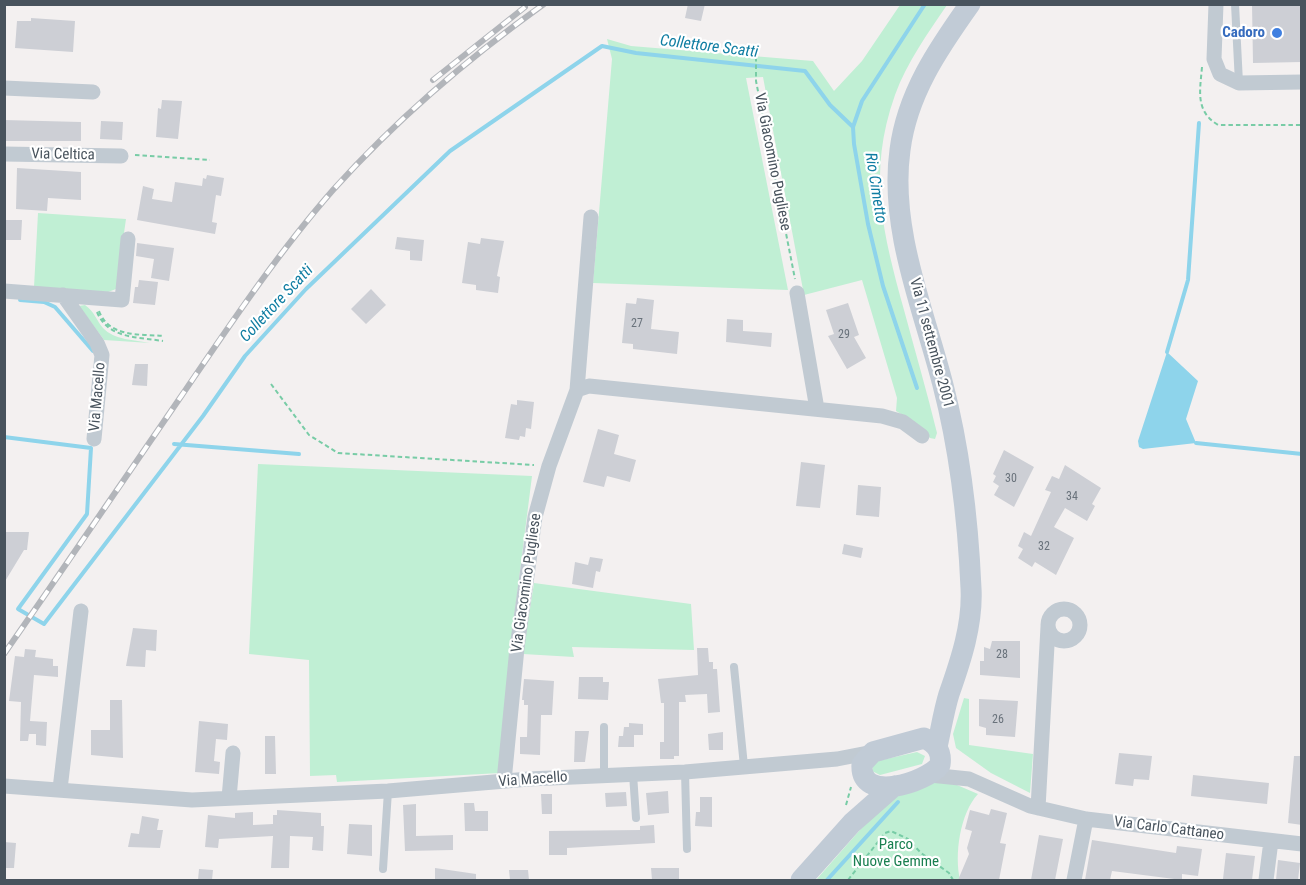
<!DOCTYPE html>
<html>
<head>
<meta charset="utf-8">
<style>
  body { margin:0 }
  #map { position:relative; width:1306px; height:885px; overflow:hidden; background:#f3f0f0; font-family:"Roboto Condensed",sans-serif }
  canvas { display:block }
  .frame { position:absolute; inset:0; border:6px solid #48535d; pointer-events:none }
</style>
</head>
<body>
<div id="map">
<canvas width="1306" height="885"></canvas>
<div class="frame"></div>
</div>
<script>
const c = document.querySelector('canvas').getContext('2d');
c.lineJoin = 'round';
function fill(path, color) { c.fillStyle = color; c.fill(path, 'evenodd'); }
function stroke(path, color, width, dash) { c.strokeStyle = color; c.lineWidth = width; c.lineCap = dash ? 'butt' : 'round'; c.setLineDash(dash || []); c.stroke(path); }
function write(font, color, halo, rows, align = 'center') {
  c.font = font + ' "Roboto Condensed",sans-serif'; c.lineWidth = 4.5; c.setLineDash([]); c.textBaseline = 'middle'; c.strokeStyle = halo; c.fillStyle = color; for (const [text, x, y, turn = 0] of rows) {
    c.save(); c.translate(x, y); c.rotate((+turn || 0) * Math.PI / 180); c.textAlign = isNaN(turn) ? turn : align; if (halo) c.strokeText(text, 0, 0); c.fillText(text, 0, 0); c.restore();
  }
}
fill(new Path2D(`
  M900,5H947C928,33 907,62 895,95C867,174 883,233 904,310C915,351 927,392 937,433L935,439L930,438L916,423L896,411L897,398L862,280L804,295L763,77L746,78L788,290L593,283L612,59L607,39L631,46L813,61L834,91L862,61Z
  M38,213L126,219L116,289L108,292L34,287Z
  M85,305C95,312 96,320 103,328C114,340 135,340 150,343L104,340L79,306Z
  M258,464L532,476L511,642L500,773L337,782L336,775L310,776L309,660L249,654Z
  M534,583L691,604L694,650L572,647L574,657L523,654Z
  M964,698L969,699V745L1033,754L1030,793L991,773L956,748L953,734Z
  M917,752L925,756L922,764L880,775L872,771L873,765L877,761Z
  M950,782L978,794C960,813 954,855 960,880H816L888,798L929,783Z`), '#c0efd4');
fill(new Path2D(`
  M1167,352L1198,381L1186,419L1196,443L1143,449L1139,447L1138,441Z`), '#8ed4eb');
stroke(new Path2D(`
  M20,300L44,302L55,307L93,351
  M1167,352L1188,280L1199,123
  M917,388L883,286L868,224L854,144L853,127L862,101L925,4
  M4,437L91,448L87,514L18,609L44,624L203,416L245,356L306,289L450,151L602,46L636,53L805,71L830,105L853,127
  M1196,443L1302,454
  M174,444L299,454
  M827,880L898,802`), '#8ed4eb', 4);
fill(new Path2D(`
  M688,4H705L701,21L685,18Z
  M1252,4H1302V62L1253,63Z
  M31,18L75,21L73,52L15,48L17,21H31Z
  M162,100L182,101L178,139L156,137L158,108L161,109Z
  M4,120L81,122V141H4Z
  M101,121L123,122L122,140L100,139Z
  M17,168L81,172V200L48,198L47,211L16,209Z
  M207,175L224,178L221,196L216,195L212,222L217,223L215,234L137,220L143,186L154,189L152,199L172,202L175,182L202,186L203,178L206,179Z
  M4,220H22L21,240H4Z
  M397,237L424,240L422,261L410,260V251L395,249Z
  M481,238L504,241L497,276L500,277L498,293L476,290V285L462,283L468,242L480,244Z
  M137,243L174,248L169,281L151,278L154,259L136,256Z
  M139,280L158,282L155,305L133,303L135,287H138Z
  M371,289L386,305L366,324L351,309Z
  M637,298L654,300L651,329L679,332L677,354L633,349V344L622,343L626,303L636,304Z
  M848,303L859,335L854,337L866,358L847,369L828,336L834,334L826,310Z
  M727,319L743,320V331L772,333L771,347L726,342Z
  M135,364H148L147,386L132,385Z
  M517,400L534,402L531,429L526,428L525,437L520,436L519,440L505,438L511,404L517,405Z
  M598,429L619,435L614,454L636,460L630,482L607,476L604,487L583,482Z
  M1004,450L1034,467L1014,507L994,495L999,486L993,482L996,476L993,474Z
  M801,462L825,465L820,508L796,506Z
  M1065,465L1101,488L1092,504L1095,506L1087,521L1065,508L1054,527L1074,538L1056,575L1035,562L1032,567L1018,558L1023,549L1018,546L1024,532L1031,536L1051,492L1045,490L1052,476L1059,479Z
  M858,485L881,487L879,517L856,515Z
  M4,532H29L27,550H24L4,583Z
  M844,544L863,548L861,558L842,554Z
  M590,557L603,559L600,572L596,571L593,588L572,584L575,562L588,565Z
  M133,628L157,630L156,651L146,650L145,667L126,666Z
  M992,641H1020V678L980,675V661H984V647L990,649Z
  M697,648H708L709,662H713V669H717L720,712L708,713L707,694L685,695L686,702H679V756H674V759H660V742H664V703H661L658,679L698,675Z
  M25,649L36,650L35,657L53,659V666H58V677L34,675L30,721L47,722L46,746L36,745V734H29L28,741H20L21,702L9,701L15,656L24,657Z
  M579,677H603V682H609L608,700L578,699Z
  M524,679L554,681L552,715H541L540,755L520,754V737H527L528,705H524V700H522Z
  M979,699L1018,701L1015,737L986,735V728L979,726Z
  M110,700H122L123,758L91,755V730H110Z
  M199,721L228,724L227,740L216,739L214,761L220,762L219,774L195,772Z
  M629,723L643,724V735H634V747H618L619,736H623L624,727H629Z
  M575,731H589L585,762H574Z
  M723,732V750H709L708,734Z
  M265,736H275L276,774H265Z
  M1119,753L1152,756L1149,780L1134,779L1133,786L1115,784Z
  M1294,756H1302V825L1288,823Z
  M1193,775L1269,783L1267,804L1191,796Z
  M668,791L669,813L648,815L646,793Z
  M626,792L627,806L606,807L605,793Z
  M541,794H552V814H542Z
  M700,797H712V827L695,826L696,812H700Z
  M464,803H474L475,811H488V831H465Z
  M416,804V836L453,835V850L405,851L403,805Z
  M991,809L1007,813L1000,843L1006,844L999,880H958L969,854L967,848L972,831L965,829L970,810L989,815Z
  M277,810L321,813V826H324L323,851L312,850L313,837L290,836L289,868H271L273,836L219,839L218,848L205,847L208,815L235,818V813L253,812V825L273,824V815H277Z
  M142,816L159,819L157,830H163L160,848L128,847L131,833L139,834Z
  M349,824L372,825V856L347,854Z
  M654,825L655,843L567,848V855H549V831L640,830V826Z
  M1039,835L1063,839L1055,880H1031Z
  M1092,840L1176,853L1177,846L1202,849L1198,876L1182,874V880L1112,871L1110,880H1085Z
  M4,842L16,843L14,868H4Z
  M1226,853L1255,856L1252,880L1223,879Z
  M1278,860L1300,863L1298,880H1276Z
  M435,868L476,874V880H435Z
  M651,868H679V880H652Z
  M199,869L213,870L212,880H198Z
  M509,870H528L529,880H510Z`), '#cdcfd5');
stroke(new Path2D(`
  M756,57V81L795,279
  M1202,67C1200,91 1195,111 1218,125H1302
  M135,155L210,160
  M99,311C109,338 141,334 164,336
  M97,312C108,339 138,337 163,341
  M271,384L309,435L338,453L534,465
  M846,805L851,787
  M848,880L885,833L891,831L908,839L921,853L949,873L953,880`), '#78cca6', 2, [4.5, 3]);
stroke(new Path2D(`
  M1235,4L1239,83
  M734,667L744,766
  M604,727V776
  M685,772L687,849
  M633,774L636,818
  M383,869L388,791`), '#c1cad2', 8);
stroke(new Path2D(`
  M1216,4L1214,59L1220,74L1239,83L1302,82
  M4,88L93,92
  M4,154L121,156
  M4,291L122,300L128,239
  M797,293L817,409
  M63,295L97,343L102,355L94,439
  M577,390L589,386L882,416L903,422L922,436
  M1048 625a16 16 0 1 1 32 0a16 16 0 1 1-32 0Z
  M930,775L969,779L1030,806L1086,819L1302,844
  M504,781L517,648L535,517L549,466L577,390L591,217
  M4,786L192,800L388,791L529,779L685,772L837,759L873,752
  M60,789L81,611
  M229,798L233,753
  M1038,808L1048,627
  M1074,880L1086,819
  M1266,880L1271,841`), '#c1cad2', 15);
stroke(new Path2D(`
  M924,738C937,744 942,752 940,765C926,783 859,804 862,764L873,752Z
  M937,747C941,729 944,710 949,694C961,660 973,624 971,588C968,520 960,451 943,385C924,310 889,229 900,150C907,94 938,49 970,4
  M801,880L852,823L894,786`), '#c1cbd6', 21);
const rail = new Path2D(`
  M433,80L525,7
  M4,654C64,568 123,481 182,395C229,326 277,254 333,190C396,120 467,59 544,4`);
stroke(rail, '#b2b5ba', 6);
stroke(rail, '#fff', 4, [11]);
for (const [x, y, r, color] of [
  [1277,33,6,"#3f7fe0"]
]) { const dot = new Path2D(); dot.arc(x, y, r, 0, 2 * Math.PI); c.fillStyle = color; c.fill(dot); stroke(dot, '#fff', 2); }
write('12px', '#69727b', null, [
  ["27",637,324],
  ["29",844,335],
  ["30",1011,479],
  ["34",1072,497],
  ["32",1044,547],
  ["28",1002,655],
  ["26",998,720]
]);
write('bold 15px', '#366cbe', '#fff', [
  ["Cadoro",1265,33]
], 'right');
write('15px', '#48535d', '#fff', [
  ["Via Celtica",63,155,1],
  ["Via Giacomino Pugliese",772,162,79],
  ["Via 11 settembre 2001",931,343,75],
  ["Via Macello",98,397,-85],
  ["Via Giacomino Pugliese",527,583,-82],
  ["Via Macello",533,780,-4],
  ["Via Carlo Cattaneo",1169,829,7]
]);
write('15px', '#197f50', '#fff', [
  ["Parco",896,845],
  ["Nuove Gemme",896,862]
]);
write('italic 16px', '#0f7da2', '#fff', [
  ["Collettore Scatti",709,47,7],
  ["Rio Cimetto",875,188,81],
  ["Collettore Scatti",277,304,-47]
]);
</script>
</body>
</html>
